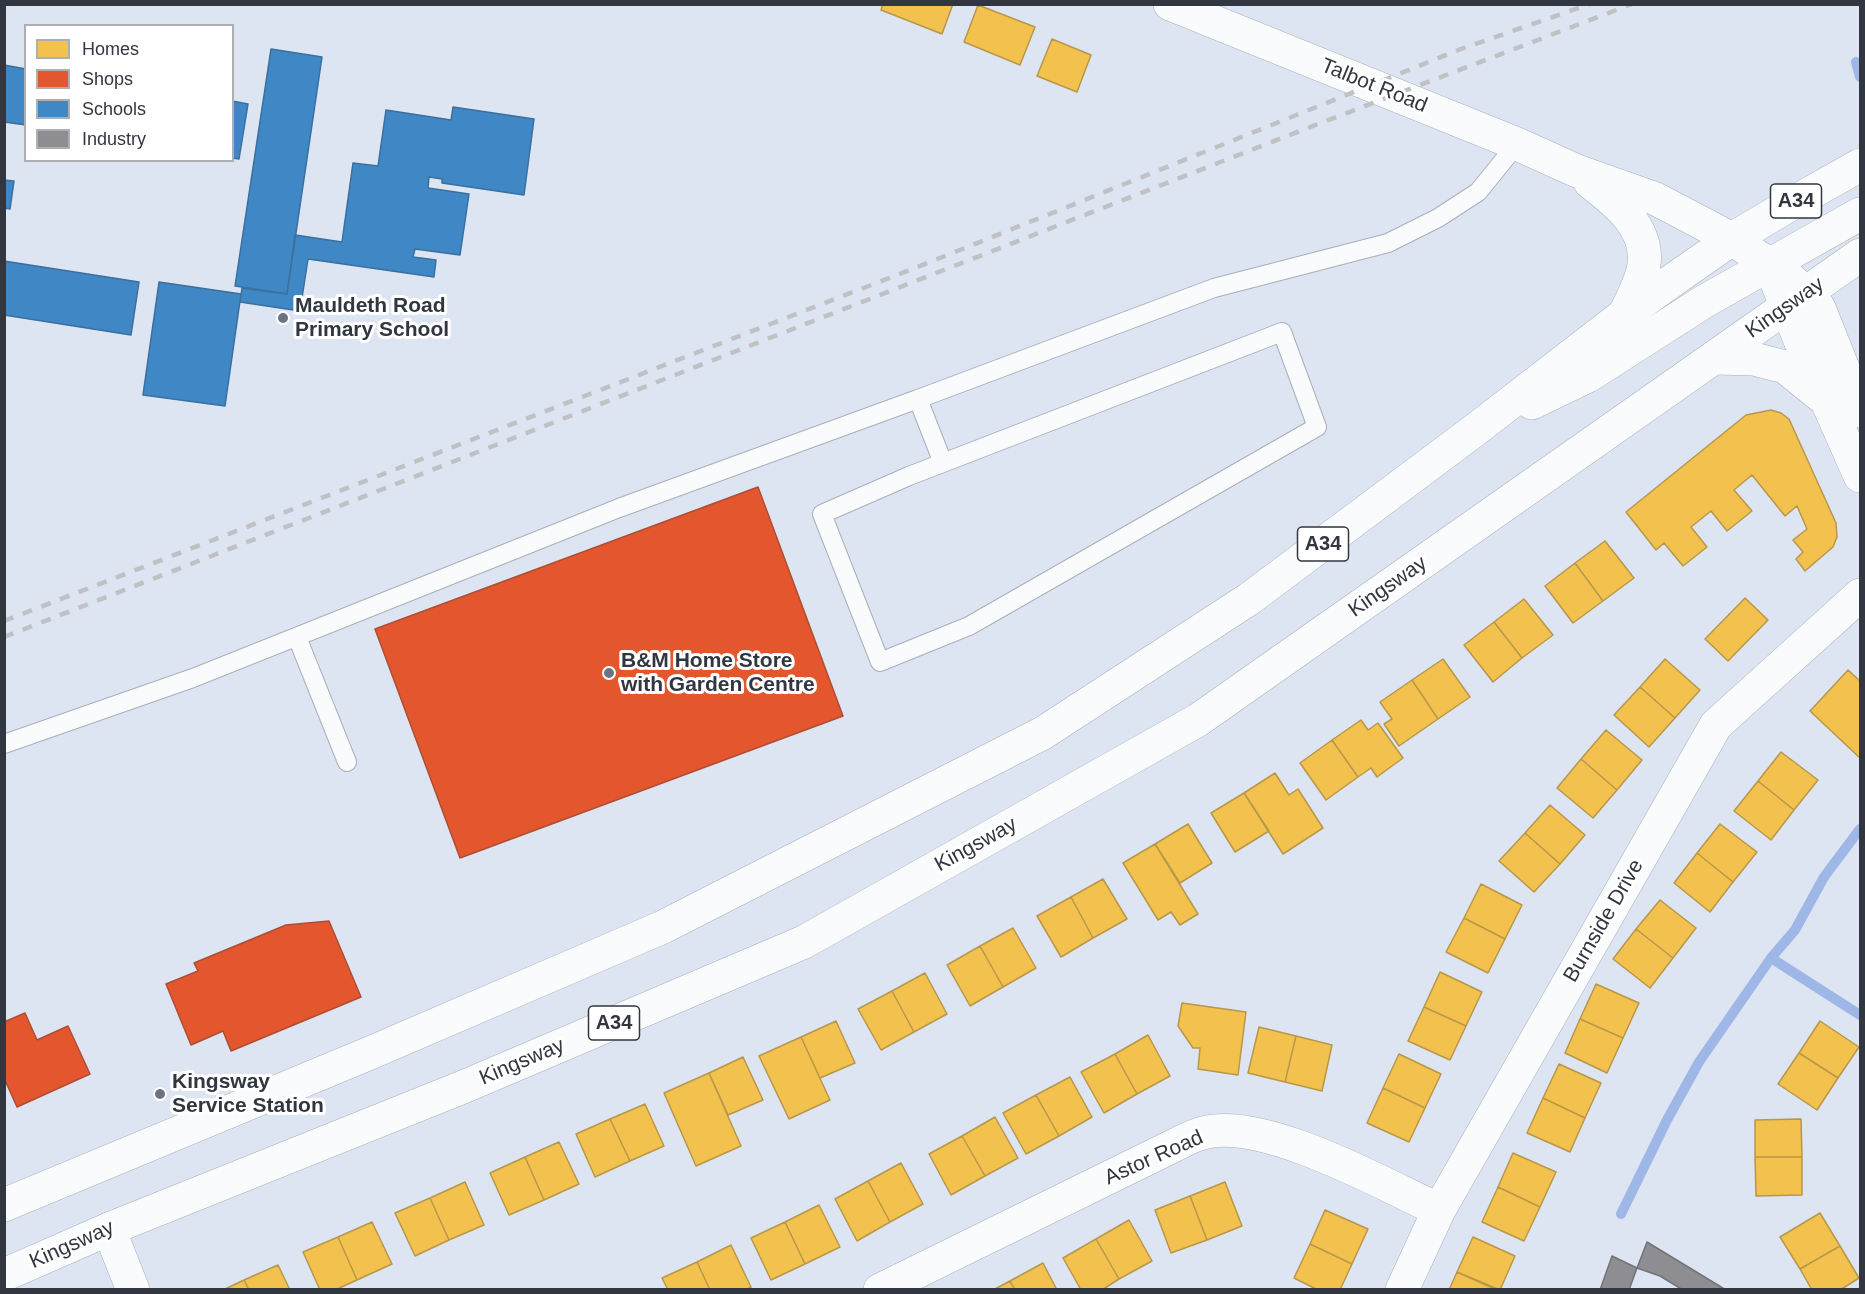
<!DOCTYPE html>
<html>
<head>
<meta charset="utf-8">
<style>
  body { margin:0 }
  #map { position:relative; width:1865px; height:1294px; overflow:hidden; background:#dde5f3; font-family:Helvetica,sans-serif }
  canvas { display:block }
  .frame { position:absolute; inset:0; border:6px solid #313640; pointer-events:none }
  .legend { position:absolute; left:24px; top:24px; width:210px; height:138px; box-sizing:border-box; background:#fff; border:2px solid #adafb3; margin:0; padding:8px 10px; list-style:none; font-size:18px; color:#313640 }
  .legend li { display:flex; align-items:center; gap:12px; height:30px }
  .legend b { width:30px; border:2px solid #adafb3 }
</style>
</head>
<body>
<div id="map">
<canvas width="1865" height="1294"></canvas>
<div class="frame"></div>
<ul class="legend">
<li><b style="height:16px;background:#f2c14e"></b>Homes</li>
<li><b style="height:16px;background:#e4572e"></b>Shops</li>
<li><b style="height:16px;background:#3f88c5"></b>Schools</li>
<li><b style="height:16px;background:#8d8d92"></b>Industry</li>
</ul>
</div>
<script>
const c = document.querySelector('canvas').getContext('2d');
c.lineJoin = 'round';
function fill(path, color) { c.fillStyle = color; c.fill(path, 'evenodd'); }
function stroke(path, color, width, dash) { c.strokeStyle = color; c.lineWidth = width; c.lineCap = dash ? 'butt' : 'round'; c.setLineDash(dash || []); c.stroke(path); }
function write(font, color, halo, rows, align = 'center') {
  c.font = font + ' Helvetica,sans-serif'; c.lineWidth = 6; c.setLineDash([]); c.textBaseline = 'middle'; c.strokeStyle = halo; c.fillStyle = color; for (const [text, x, y, turn = 0] of rows) {
    c.save(); c.translate(x, y); c.rotate((+turn || 0) * Math.PI / 180); c.textAlign = isNaN(turn) ? turn : align; if (halo) c.strokeText(text, 0, 0); c.fillText(text, 0, 0); c.restore();
  }
}
const homes = new Path2D(`
  M883,4H953L942,34L881,10Z
  M978,5L1035,27L1020,65L964,42Z
  M1052,39L1091,55L1077,92L1037,76Z
  M1771,410L1781,413L1789,419L1836,523L1837,537L1833,547L1805,571L1796,559L1803,552L1793,540L1807,529L1797,506L1785,516L1752,475L1734,490L1752,511L1727,531L1711,511L1691,527L1707,547L1683,566L1664,543L1656,550L1626,512L1746,415Z
  M1605,541L1634,578L1603,601L1575,563Z
  M1575,563L1603,601L1573,623L1545,586Z
  M1745,598L1768,620L1728,661L1705,639Z
  M1524,599L1553,635L1522,658L1494,622Z
  M1494,622L1522,658L1493,682L1464,645Z
  M1443,659L1470,697L1438,719L1412,680Z
  M1665,659L1700,690L1675,718L1640,687Z
  M1848,670L1860,681V758L1810,711Z
  M1412,680L1438,719L1399,746L1384,724L1392,719L1380,702Z
  M1640,687L1675,718L1649,747L1614,715Z
  M1361,720L1368,730L1378,723L1403,758L1377,777L1371,768L1358,777L1332,740Z
  M1606,730L1642,760L1617,790L1581,759Z
  M1332,740L1358,777L1326,800L1300,763Z
  M1781,752L1818,780L1794,810L1758,781Z
  M1581,759L1617,790L1593,818L1557,788Z
  M1275,773L1289,795L1298,789L1323,828L1283,854L1244,793Z
  M1758,781L1794,810L1771,840L1734,811Z
  M1244,793L1269,831L1235,852L1211,813Z
  M1550,805L1585,835L1560,864L1525,833Z
  M1188,824L1212,863L1180,883L1155,844Z
  M1720,824L1757,852L1733,882L1697,853Z
  M1525,833L1560,864L1534,892L1499,861Z
  M1155,844L1198,914L1180,925L1171,912L1158,920L1123,863Z
  M1697,853L1733,882L1710,912L1674,883Z
  M1103,879L1127,919L1093,938L1071,897Z
  M1481,884L1522,905L1505,939L1464,918Z
  M1071,897L1093,938L1061,957L1037,916Z
  M1660,900L1696,928L1673,958L1636,929Z
  M1464,918L1505,939L1488,973L1446,952Z
  M1013,928L1036,968L1003,987L980,946Z
  M1636,929L1673,958L1650,988L1613,959Z
  M980,946L1003,987L970,1006L947,965Z
  M1440,972L1482,992L1466,1026L1424,1007Z
  M925,973L947,1014L914,1032L892,991Z
  M1596,984L1639,1003L1623,1038L1580,1019Z
  M892,991L914,1032L881,1050L858,1009Z
  M1182,1003L1246,1012L1238,1075L1198,1069L1200,1048H1193L1178,1026Z
  M1424,1007L1466,1026L1450,1060L1408,1041Z
  M1580,1019L1623,1038L1607,1073L1565,1053Z
  M836,1021L855,1063L820,1078L801,1037Z
  M1820,1021L1859,1047L1838,1078L1799,1053Z
  M1259,1027L1296,1036L1285,1082L1248,1073Z
  M1148,1035L1170,1076L1137,1094L1115,1054Z
  M1296,1036L1332,1045L1322,1091L1285,1082Z
  M801,1037L830,1100L789,1119L759,1056Z
  M1799,1053L1838,1078L1817,1110L1778,1084Z
  M1115,1054L1137,1094L1104,1113L1081,1072Z
  M1399,1054L1441,1074L1425,1108L1383,1088Z
  M743,1057L763,1100L728,1115L709,1073Z
  M1559,1064L1601,1083L1585,1118L1543,1098Z
  M709,1073L741,1146L696,1166L664,1093Z
  M1070,1077L1092,1117L1059,1136L1036,1095Z
  M1383,1088L1425,1108L1409,1142L1367,1123Z
  M1036,1095L1059,1136L1026,1154L1003,1113Z
  M1543,1098L1585,1118L1570,1152L1527,1133Z
  M645,1104L664,1146L630,1161L610,1119Z
  M995,1117L1018,1158L985,1176L962,1136Z
  M610,1119L630,1161L595,1177L576,1134Z
  M1801,1119L1802,1157H1755V1120Z
  M962,1136L985,1176L951,1195L929,1154Z
  M559,1142L579,1184L544,1200L525,1157Z
  M1513,1153L1556,1172L1540,1207L1498,1187Z
  M525,1157L544,1200L509,1215L490,1173Z
  M1755,1157H1802V1195L1756,1196Z
  M901,1163L923,1204L890,1222L868,1181Z
  M868,1181L890,1222L857,1241L835,1199Z
  M465,1182L484,1225L449,1240L430,1198Z
  M1225,1182L1242,1226L1207,1240L1190,1196Z
  M1498,1187L1540,1207L1524,1241L1482,1222Z
  M1190,1196L1207,1240L1171,1253L1155,1210Z
  M430,1198L449,1240L415,1256L395,1213Z
  M819,1205L840,1247L805,1264L785,1222Z
  M1325,1210L1368,1229L1352,1264L1310,1244Z
  M1820,1213L1840,1246L1800,1269L1780,1237Z
  M1129,1220L1152,1261L1119,1279L1096,1239Z
  M372,1222L392,1264L357,1280L338,1237Z
  M785,1222L805,1264L771,1280L751,1238Z
  M338,1237L357,1280L335,1290H320L303,1252Z
  M1473,1237L1515,1256L1500,1290L1457,1272Z
  M1096,1239L1119,1279L1102,1290H1081L1063,1258Z
  M1310,1244L1352,1264L1340,1290H1318L1294,1278Z
  M731,1245L751,1287L746,1290H710L697,1262Z
  M1840,1246L1859,1278L1840,1290H1812L1800,1269Z
  M697,1262L710,1290H668L662,1278Z
  M1043,1263L1057,1290H1015L1010,1281Z
  M278,1265L290,1290H249L244,1280Z
  M1457,1272L1497,1290H1449Z
  M244,1280L249,1290H223Z
  M1010,1281L1015,1290H993Z`);
fill(homes, '#f2c14e');
stroke(homes, '#b8974a', 1.5);
const shops = new Path2D(`
  M758,487L843,716L460,858L375,629Z
  M329,921L361,997L231,1051L223,1031L191,1045L166,984L198,971L194,963L286,925Z
  M25,1013L37,1040L68,1026L90,1074L17,1107L4,1078V1022Z`);
fill(shops, '#e4572e');
stroke(shops, '#ae4d33', 1.5);
const schools = new Path2D(`
  M271,49L322,57L287,294L235,286Z
  M4,65L26,69V125L4,122Z
  M232,101L248,104L239,159L232,158Z
  M453,107L534,119L524,195L442,183V179L429,177L428,188L469,194L460,255L415,249L413,257L436,260L434,277L308,259L300,311L240,302L242,288L287,294L295,235L342,242L353,163L378,166L386,110L451,120Z
  M4,180L14,181L10,209L4,208Z
  M4,261L139,282L131,335L4,315Z
  M159,282L241,294L225,406L143,395Z`);
fill(schools, '#3f88c5');
stroke(schools, '#3b6f9d', 1.5);
const industry = new Path2D(`
  M1647,1242L1726,1290H1683L1660,1276L1637,1268Z
  M1612,1256L1637,1268L1629,1290H1600Z`);
fill(industry, '#8d8d92');
stroke(industry, '#717379', 1.5);
stroke(new Path2D(`
  M1856,62L1860,77
  M1771,958L1860,1015
  M1621,1214L1667,1120L1699,1062L1771,958L1795,930L1824,877L1860,829`), '#9fb7e6', 10);
const lane = new Path2D(`
  M1282,332L1317,427L969,626L880,662L822,514L909,476Z
  M918,399L1214,288L1388,243L1438,218L1478,192L1517,144
  M297,637L347,762
  M4,744L193,678L619,508L918,399L943,463`);
const street = new Path2D(`
  M109,1229L133,1290
  M880,1290L1177,1144C1185,1140 1194,1135 1203,1133C1262,1116 1383,1184 1439,1210
  M1402,1290L1439,1210L1716,725L1860,595`);
const secondary = new Path2D(`
  M1170,4L1517,144L1577,171L1656,199L1732,239L1789,278L1806,293L1819,308L1860,411
  M1590,182C1617,203 1649,228 1644,265C1642,282 1631,299 1625,314
  M1776,280L1800,340L1860,476
  M1715,358L1754,359L1785,367L1821,396`);
const highway = new Path2D(`
  M1532,403L1588,376L1705,301L1860,214
  M4,1205L370,1053L663,927L1043,733L1249,599L1475,430L1625,314L1683,273L1732,239L1791,204L1860,165
  M4,1275L109,1229L463,1087L804,942L1198,720L1860,255`);
stroke(lane, '#a9afb9', 20);
stroke(street, '#a9afb9', 34);
stroke(secondary, '#a9afb9', 34);
stroke(highway, '#a9afb9', 34);
stroke(lane, '#fafbfd', 18);
stroke(street, '#fafbfd', 33);
stroke(secondary, '#fafbfd', 33);
stroke(highway, '#fafbfd', 33);
stroke(new Path2D(`
  M4,621L915,268L1461,49L1590,4
  M4,637L1305,129L1632,4`), '#bfc1c4', 4.5, [10, 10]);
for (const [x, y, r, color] of [
  [283,318,6,"#6d737f"],
  [609,673,6,"#6d737f"],
  [160,1094,6,"#6d737f"]
]) { const dot = new Path2D(); dot.arc(x, y, r, 0, 2 * Math.PI); c.fillStyle = color; c.fill(dot); stroke(dot, '#fff', 2); }
for (const [x, y, w] of [
  [1796,201,51],
  [1323,544,51],
  [614,1023,51]
]) { const box = new Path2D(); box.roundRect(x - w / 2, y - 17, w, 34, 4.5); c.fillStyle = '#fff'; c.fill(box); stroke(box, '#313640', 1.5); }
write('bold 20px', '#313640', null, [
  ["A34",1796,201],
  ["A34",1323,544],
  ["A34",614,1023]
]);
write('21px', '#313640', '#fff', [
  ["Talbot Road",1374,86,22],
  ["Kingsway",1785,308,-35],
  ["Kingsway",1388,587,-35],
  ["Kingsway",976,845,-29],
  ["Burnside Drive",1604,921,-60],
  ["Kingsway",522,1062,-23],
  ["Astor Road",1154,1158,-24],
  ["Kingsway",72,1245,-24]
]);
write('bold 21px', '#313640', '#fff', [
  ["Mauldeth Road",295,306],
  ["Primary School",295,330],
  ["B&M Home Store",621,661],
  ["with Garden Centre",621,685],
  ["Kingsway",172,1082],
  ["Service Station",172,1106]
], 'left');
</script>
</body>
</html>
